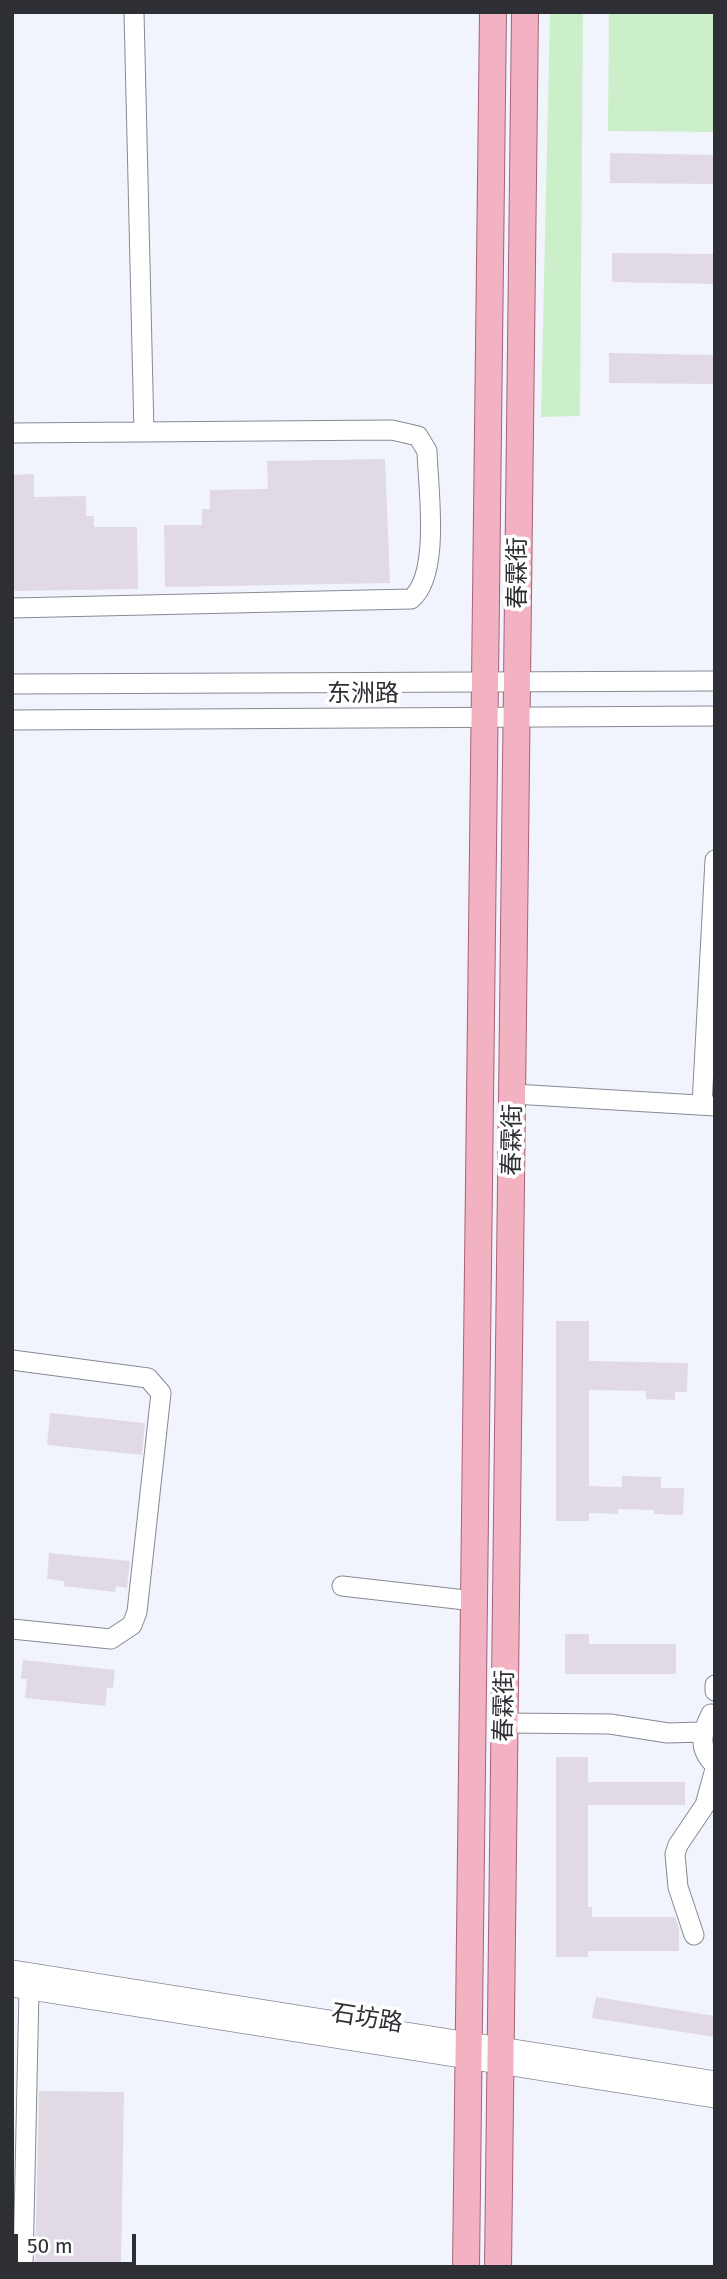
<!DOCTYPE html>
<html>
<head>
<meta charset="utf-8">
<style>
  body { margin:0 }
  #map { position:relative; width:727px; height:2279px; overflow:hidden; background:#f1f4fd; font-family:"Fira Sans",sans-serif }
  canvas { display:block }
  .frame { position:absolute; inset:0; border:14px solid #2e2f34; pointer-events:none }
  .scale { position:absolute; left:14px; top:2234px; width:122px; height:32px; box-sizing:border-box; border:4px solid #2e2f34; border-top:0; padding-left:9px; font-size:21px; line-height:24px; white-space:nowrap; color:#2e2f34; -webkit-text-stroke:5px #fff; paint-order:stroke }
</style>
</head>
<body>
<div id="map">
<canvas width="727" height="2279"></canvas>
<div class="frame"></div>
<div class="scale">50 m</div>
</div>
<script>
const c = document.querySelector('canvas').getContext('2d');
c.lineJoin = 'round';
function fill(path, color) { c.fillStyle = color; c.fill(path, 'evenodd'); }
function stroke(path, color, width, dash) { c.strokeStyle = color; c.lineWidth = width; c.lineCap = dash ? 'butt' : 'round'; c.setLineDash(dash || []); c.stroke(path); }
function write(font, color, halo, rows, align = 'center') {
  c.font = font + ' "Fira Sans","Noto Sans SC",sans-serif'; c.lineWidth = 7; c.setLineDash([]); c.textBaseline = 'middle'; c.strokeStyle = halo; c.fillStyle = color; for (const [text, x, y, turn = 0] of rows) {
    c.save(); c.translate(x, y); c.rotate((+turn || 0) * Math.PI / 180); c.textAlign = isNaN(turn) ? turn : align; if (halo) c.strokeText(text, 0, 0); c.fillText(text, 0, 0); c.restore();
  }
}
fill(new Path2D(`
  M550,12H583L580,416L541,417Z
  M609,12H715V132L608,131Z`), '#cbefc9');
fill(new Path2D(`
  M610,153L715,155V184L610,183Z
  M612,253L715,254V284L612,282Z
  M609,353L715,355V384L609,383Z
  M385,459L390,583L165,587L164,525H202V509H210V490L268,489L267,461Z
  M34,474V497L86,496V516H94V527H137L138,589L12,591V475Z
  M556,1321H589V1361L688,1363L687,1392H675V1400L646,1399V1391L589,1390V1486L622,1487V1476L661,1477V1488H684L683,1515L654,1514V1510L618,1509V1514L589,1513V1521H556Z
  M50,1413L145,1423L142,1455L47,1445Z
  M49,1553L130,1561L127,1588L116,1586L115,1592L88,1589L64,1586V1581L47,1579Z
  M565,1634H589V1644H676V1674H565Z
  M23,1660L115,1670L113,1688H107L105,1706L25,1698L27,1679H21Z
  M556,1757H588V1782H685V1805H588V1907H592V1917H675L679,1928V1951H588V1957H556Z
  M596,1997L715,2016V2037L592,2018Z
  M39,2091L124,2092L121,2266H35Z`), '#e1dae5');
const minor = new Path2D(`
  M134,12L144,432
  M12,433L392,430L418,436L427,451C428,487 441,575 411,599L12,608
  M12,684L715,681
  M12,720L715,716
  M514,1094L715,1106
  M702,1105L715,860
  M12,1360L148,1378L161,1393L137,1612L132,1625L111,1639L12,1629
  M342,1586L474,1601
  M715,1685V1691
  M715,1715L711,1714C701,1734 698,1749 715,1765
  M505,1723L610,1724L668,1733L701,1732
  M694,1935L678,1887L675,1854L678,1845L705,1805L715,1769
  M12,1970L715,2081
  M12,1987L715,2098
  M23,2267L29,1990`);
const major = new Path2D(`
  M466,2267L493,12
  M498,2267L525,12`);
stroke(minor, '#878a94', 21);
stroke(major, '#a86276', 28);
stroke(minor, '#fff', 19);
stroke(major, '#f2b2c2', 26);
write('24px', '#2e2f34', '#fff', [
  ["春霖街",518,573,-90],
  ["东洲路",363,694],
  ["春霖街",513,1140,-89],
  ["春霖街",505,1706,-89],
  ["石坊路",367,2019,9]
]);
</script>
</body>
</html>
